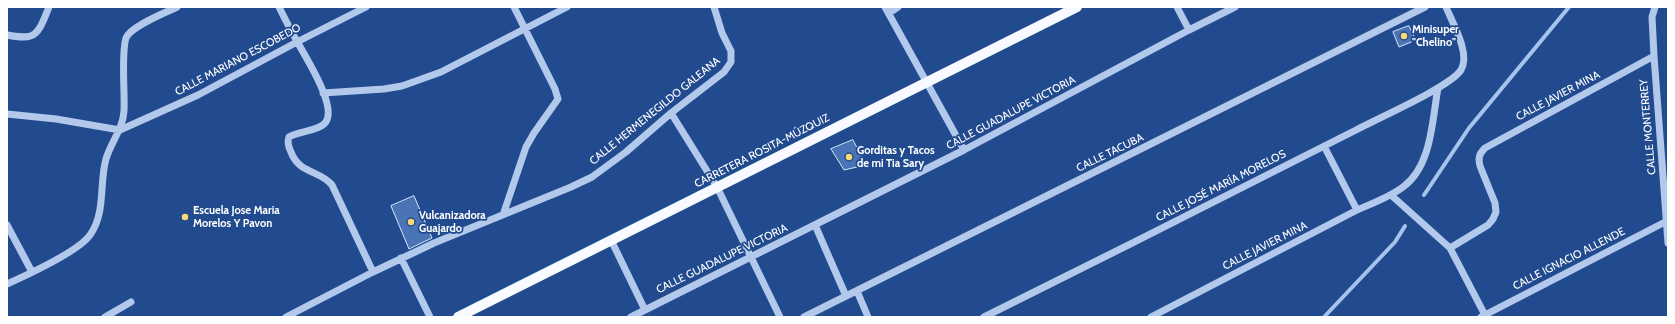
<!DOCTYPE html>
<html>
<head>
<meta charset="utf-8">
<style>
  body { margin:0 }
  #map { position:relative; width:1675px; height:324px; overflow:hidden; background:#224b8f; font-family:Cabin,sans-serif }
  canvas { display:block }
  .frame { position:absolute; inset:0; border:8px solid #fff; pointer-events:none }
</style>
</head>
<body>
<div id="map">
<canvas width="1675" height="324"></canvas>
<div class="frame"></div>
</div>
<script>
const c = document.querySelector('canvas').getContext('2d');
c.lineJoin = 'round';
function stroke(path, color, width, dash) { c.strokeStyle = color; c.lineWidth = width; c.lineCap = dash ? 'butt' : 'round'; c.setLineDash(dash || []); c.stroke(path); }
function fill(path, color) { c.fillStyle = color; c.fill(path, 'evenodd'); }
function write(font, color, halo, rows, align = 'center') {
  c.font = font + ' Cabin,sans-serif'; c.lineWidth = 3.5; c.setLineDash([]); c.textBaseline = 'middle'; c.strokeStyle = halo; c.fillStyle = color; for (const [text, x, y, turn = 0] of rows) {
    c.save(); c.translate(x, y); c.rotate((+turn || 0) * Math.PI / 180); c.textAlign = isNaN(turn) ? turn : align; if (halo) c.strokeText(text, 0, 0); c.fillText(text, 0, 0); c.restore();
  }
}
stroke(new Path2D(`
  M1424,195L1469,128L1569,7
  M1324,317L1395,242L1405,226`), '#a6c3ed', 4);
const building = new Path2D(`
  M1409,26L1416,40L1399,47L1393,32Z
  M853,140L866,165L844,170L831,149Z
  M414,196L432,238L409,249L391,206Z`);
fill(building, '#4b74b6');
stroke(building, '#d7e5f9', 1);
stroke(new Path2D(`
  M279,7C285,19 291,31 298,43C306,58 340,110 324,124C317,131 299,131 289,137C287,142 288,146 291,152C299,174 320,170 332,185L373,272
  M885,7L964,150
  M1177,7L1189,30
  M1655,7L1652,17L1654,56L1668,243
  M889,13L898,7
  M7,35C37,41 38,34 49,7
  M323,93L384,89L402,86L441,72L567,7
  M671,113L717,187L780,317
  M7,114L56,119L120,130L198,95L297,42L366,7
  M1324,146L1357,210
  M1391,195L1450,248L1486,317
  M503,215L526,147L534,133L558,99L555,89L514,7
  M7,225L32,272
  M815,225L846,296
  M611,240L645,310
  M1450,248L1488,225L1493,219L1496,212L1495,203L1480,166C1478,158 1479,154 1485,148L1654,56
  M401,258L430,317
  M7,284C27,275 78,252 90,235C106,213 99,183 106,159C111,142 123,129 124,111C125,93 121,53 126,38C131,26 165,13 177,7
  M857,291L868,317
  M105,317L131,302
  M286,317L373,272L434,243L571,187L592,177L626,152L671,113L724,72L731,62V51L722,33L714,7
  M631,317L964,150L1189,30L1235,7
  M804,317L1425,7
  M984,317C1108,255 1233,193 1356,130C1378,118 1450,87 1461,70C1471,54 1452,22 1446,7
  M1151,317L1357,210C1373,203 1390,197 1403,187C1432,166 1432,120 1438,88
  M1481,317L1667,221`), '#b2c9ec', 7);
stroke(new Path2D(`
  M458,317L1077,7`), '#f7faff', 10);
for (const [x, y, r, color] of [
  [1404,36,4,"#f8d974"],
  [849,157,4,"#f8d974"],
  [185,217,4,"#f8d974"],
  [411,222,4,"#f8d974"]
]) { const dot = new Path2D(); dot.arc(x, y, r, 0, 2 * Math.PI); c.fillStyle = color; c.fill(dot); stroke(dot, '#224b8f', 1.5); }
write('bold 11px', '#fff', '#224b8f', [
  ["Minisuper",1412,30],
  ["\"Chelino\"",1412,43],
  ["Gorditas y Tacos",857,151],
  ["de mi Tia Sary",857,164],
  ["Escuela Jose Maria",193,211],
  ["Morelos Y Pavon",193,224],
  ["Vulcanizadora",419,216],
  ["Guajardo",419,229]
], 'left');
write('11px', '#fff', '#224b8f', [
  ["CALLE MARIANO ESCOBEDO",238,60,-28],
  ["CALLE JAVIER MINA",1558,96,-28],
  ["CALLE HERMENEGILDO GALEANA",655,111,-39],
  ["CALLE GUADALUPE VICTORIA",1011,113,-28],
  ["CALLE MONTERREY",1648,127,-95],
  ["CARRETERA ROSITA-MÚZQUIZ",762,151,-27],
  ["CALLE TACUBA",1110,153,-26],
  ["CALLE JOSÉ MARÍA MORELOS",1221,186,-27],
  ["CALLE JAVIER MINA",1265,246,-27],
  ["CALLE GUADALUPE VICTORIA",722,259,-26],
  ["CALLE IGNACIO ALLENDE",1569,259,-27]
]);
</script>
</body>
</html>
